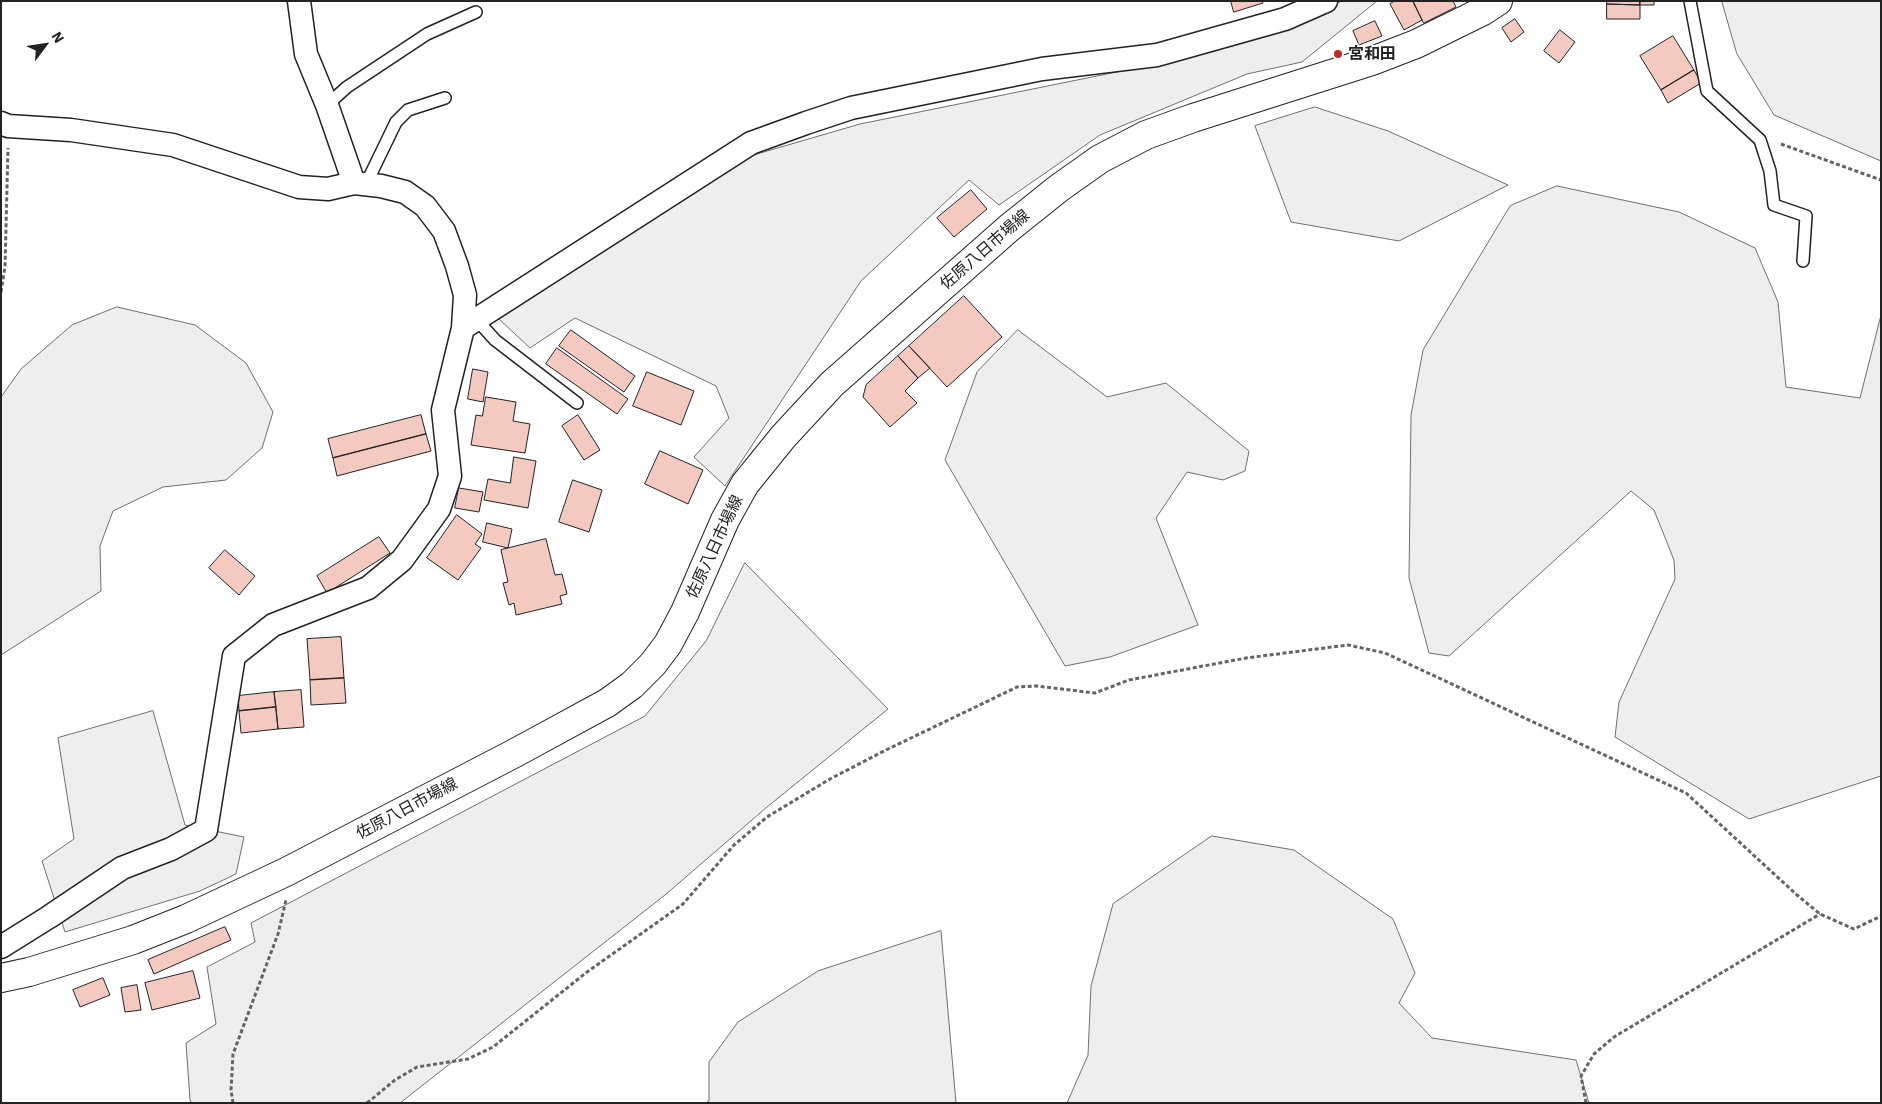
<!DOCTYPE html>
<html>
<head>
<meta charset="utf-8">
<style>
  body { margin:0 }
  #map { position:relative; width:1882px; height:1104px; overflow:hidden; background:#fff; font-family:"IBM Plex Sans",sans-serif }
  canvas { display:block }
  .frame { position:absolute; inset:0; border:2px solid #222; pointer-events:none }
  .north { position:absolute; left:20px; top:20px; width:50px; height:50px; -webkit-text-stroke:4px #fff; paint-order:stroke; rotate:59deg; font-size:14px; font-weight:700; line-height:20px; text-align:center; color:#222 }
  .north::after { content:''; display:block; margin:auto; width:18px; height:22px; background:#222; clip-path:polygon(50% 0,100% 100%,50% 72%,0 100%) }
</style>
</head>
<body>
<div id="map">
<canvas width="1882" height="1104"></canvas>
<div class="frame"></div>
<div class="north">N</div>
</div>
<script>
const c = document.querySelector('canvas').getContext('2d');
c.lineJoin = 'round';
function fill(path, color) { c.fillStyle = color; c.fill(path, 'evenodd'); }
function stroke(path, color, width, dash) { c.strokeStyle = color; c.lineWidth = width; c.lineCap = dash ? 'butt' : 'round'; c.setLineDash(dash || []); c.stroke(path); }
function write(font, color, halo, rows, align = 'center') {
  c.font = font + ' "IBM Plex Sans","Noto Sans JP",sans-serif'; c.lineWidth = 4; c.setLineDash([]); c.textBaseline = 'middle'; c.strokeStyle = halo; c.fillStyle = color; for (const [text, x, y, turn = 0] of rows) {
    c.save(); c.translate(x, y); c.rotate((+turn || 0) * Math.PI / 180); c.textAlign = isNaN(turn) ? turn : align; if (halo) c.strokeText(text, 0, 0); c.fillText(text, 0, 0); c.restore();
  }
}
const green = new Path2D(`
  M1342,1H1377L1302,62L1247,74L1100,135L999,205L969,180L861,281L725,486L694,457L729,418L716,386L575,318L530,348L499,319L750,156L860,124L1151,65L1291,26Z
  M1722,1H1881V161L1774,115L1737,54Z
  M1315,107L1388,131L1508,185L1399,241L1291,222L1255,126Z
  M1557,186L1679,212L1755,248L1778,302L1786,387L1860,398L1881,315V776L1749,819L1615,737L1619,702L1675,579L1674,560L1654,510L1631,491L1449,656L1429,653L1409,578L1411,415L1423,350L1510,206Z
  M117,307L195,325L246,363L273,412L262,448L226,480L163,487L113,511L100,546L101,591L1,655V397L21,369L72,325Z
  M1018,330L1107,397L1166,383L1249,451L1245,471L1223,480L1187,472L1156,518L1198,625L1110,657L1065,666L945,460L977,372Z
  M745,563L888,709L767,807L665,895L400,1103H192L190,1100L186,1043L216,1024L207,967L255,942L251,923L645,716L706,641Z
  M153,711L185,825L244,837L236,874L200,891L65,932L42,861L74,839L58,738Z
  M1212,836L1294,850L1393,919L1415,973L1399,1003L1432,1038L1576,1060L1589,1103H1067L1088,1055L1091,986L1113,904Z
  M941,931L956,1103H706L709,1101V1062L738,1022L818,971Z`);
fill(green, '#eee');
stroke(green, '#6f6f6f', 1);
const building = new Path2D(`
  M1231,1H1262L1263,3L1234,12Z
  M1395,1H1413L1422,20L1404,30L1390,4Z
  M1413,1H1453L1456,7L1424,23Z
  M1607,1H1640V5L1607,4Z
  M1640,1H1654V5H1640Z
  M1607,4L1640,5V19H1607Z
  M1515,19L1524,32L1511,42L1502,28Z
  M1375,21L1382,36L1359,45L1353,31Z
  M1560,30L1575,42L1559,63L1544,51Z
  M1673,36L1694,70L1661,90L1640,56Z
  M1694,70L1701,83L1668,103L1661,90Z
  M971,190L987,209L954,237L937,218Z
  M964,296L1002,337L947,387L909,346Z
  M571,330L635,376L624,392L559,346Z
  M909,346L930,368L918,378L898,356Z
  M557,348L628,399L617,414L546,364Z
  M898,356L918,378L905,391L917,403L890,427L863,397L866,385Z
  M473,369L488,372L483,402L468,399Z
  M647,372L694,391L681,425L633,406Z
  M486,397L516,402L513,421L530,424L525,453L471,445L476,415L482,416Z
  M421,415L426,434L333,458L328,439Z
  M578,415L600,450L584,460L562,426Z
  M426,434L431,451L337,476L333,458Z
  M660,451L703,470L688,504L645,484Z
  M514,457L536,461L528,508L484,500L488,479L510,483Z
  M573,480L602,490L589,532L559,522Z
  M459,488L483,492L479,512L455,508Z
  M457,515L482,534L475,544L481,548L458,580L427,558Z
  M487,523L512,529L508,548L483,542Z
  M379,537L390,553L327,593L317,576Z
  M546,539L555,575L562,574L567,594L560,596L562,604L516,615L514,603L509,605L503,583L508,582L501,550Z
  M225,550L255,576L239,595L209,568Z
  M341,637L344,678L310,680L307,639Z
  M344,678L346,703L311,705L310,680Z
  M301,690L304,727L278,729L274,692Z
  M274,692L276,707L239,711L238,696Z
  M276,707L278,729L241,733L239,711Z
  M225,927L231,940L154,974L148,960Z
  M193,971L200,998L152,1010L145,983Z
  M103,978L110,995L80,1007L73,990Z
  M137,985L141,1010L125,1012L121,988Z`);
fill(building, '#f3c9c0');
stroke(building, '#222', 1);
const lane = new Path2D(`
  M1690,1L1707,91L1760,140L1770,171L1774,205L1806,216L1803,261
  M327,105L347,87L427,34L476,12
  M366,184L396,122L408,110L445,98
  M476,319L495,340L577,403`);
const street = new Path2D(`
  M299,1L306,54L327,105L354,183
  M1,123L8,126L71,130L173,145L299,187L328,189L354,183L381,186L405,192L425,206L444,231L457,266L465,295L463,328L443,410L450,476L439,509L402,560L368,588L273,625L234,656L206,830L171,849L122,868L49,917L1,947
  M463,328L751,143L806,123L851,108L1042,69L1157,55L1285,19L1326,1`);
const primary = new Path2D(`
  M1,978L29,972L133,940L186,919L286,872L515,753L607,703L632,685L653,664L668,644L685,612L725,520L745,484L783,437L832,384L1009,228L1059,188L1100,159L1146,135L1193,118L1372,61L1416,44L1483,11L1498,1`);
stroke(lane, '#222', 14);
stroke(street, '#222', 25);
stroke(primary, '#222', 30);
stroke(new Path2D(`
  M1781,144L1881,180
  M1,292L5,267L8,148
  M233,1103L231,1090L233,1054L278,934L286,900
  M367,1103L395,1080L417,1067L468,1059L493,1047L587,972L683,904L734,845L767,817L830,779L884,751L1017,687L1036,686L1095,693L1129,680L1246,658L1348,645L1385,653L1686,793L1797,895L1820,914L1854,929L1881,916
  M1586,1103L1581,1076L1594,1054L1614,1037L1820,914`), '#646464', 3, [4, 2.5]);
stroke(lane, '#fff', 11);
stroke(street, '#fff', 22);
stroke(primary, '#fff', 28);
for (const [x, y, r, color] of [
  [1338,54,5,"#c62828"]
]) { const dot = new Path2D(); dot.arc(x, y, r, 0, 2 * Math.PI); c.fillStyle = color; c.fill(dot); stroke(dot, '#fff', 2); }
write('bold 16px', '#222', '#fff', [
  ["宮和田",1348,54]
], 'left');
write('16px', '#222', '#fff', [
  ["佐原八日市場線",985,250,-41],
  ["佐原八日市場線",715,547,-65],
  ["佐原八日市場線",407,809,-28]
]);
</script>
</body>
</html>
